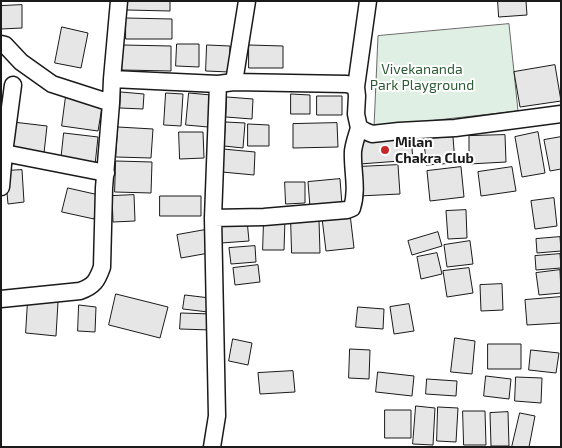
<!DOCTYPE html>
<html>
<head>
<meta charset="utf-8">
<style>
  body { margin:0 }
  #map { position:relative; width:562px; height:448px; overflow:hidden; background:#fff; font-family:"Exo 2",sans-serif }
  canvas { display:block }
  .frame { position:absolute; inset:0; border:2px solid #1a1a1a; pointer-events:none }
</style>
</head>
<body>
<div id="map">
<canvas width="562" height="448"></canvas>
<div class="frame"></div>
</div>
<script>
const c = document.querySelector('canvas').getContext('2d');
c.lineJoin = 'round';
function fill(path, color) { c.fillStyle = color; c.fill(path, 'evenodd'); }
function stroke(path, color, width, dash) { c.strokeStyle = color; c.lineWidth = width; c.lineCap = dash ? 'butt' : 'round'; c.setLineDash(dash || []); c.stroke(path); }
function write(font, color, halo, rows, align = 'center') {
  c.font = font + ' "Exo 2",sans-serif'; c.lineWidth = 4; c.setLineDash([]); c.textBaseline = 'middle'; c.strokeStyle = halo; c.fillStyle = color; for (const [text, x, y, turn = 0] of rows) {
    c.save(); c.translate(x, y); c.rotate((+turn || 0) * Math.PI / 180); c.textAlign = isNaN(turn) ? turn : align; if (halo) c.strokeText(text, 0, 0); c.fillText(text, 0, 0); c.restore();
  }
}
const green = new Path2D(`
  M509,24L518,111L374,127L378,36Z`);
fill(green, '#e0efe3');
stroke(green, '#6a6a6a', 1);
const building = new Path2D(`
  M127,1H170V11L127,10Z
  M498,1H526L527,15L499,17Z
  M22,5V28L1,29V6Z
  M126,18L172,19V39H126Z
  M62,27L88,33L81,68L55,63Z
  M177,44H199V67L176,66Z
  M123,45L171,46V71L122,70Z
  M207,45L230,46L229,72L206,71Z
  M249,45L283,46V68H249Z
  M555,65L561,101L520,107L514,72Z
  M121,92L144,94L143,109L120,108Z
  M166,93L183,94L181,126L164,125Z
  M189,93L211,95L208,127L186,125Z
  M291,94L310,95V114H291Z
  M66,96L103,101L98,131L62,126Z
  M317,96H342V115H317Z
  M227,97L253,99L252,119L226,117Z
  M13,122L47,126L44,153L10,149Z
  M226,122L245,123L243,148L224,146Z
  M337,123L338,147L293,148V124Z
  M248,124L269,125V146H248Z
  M118,127L153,129L151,158L116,157Z
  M179,132H203L204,158L180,159Z
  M538,132L545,173L522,177L515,137Z
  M64,133L98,137L95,165L61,161Z
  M505,135L506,162L469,164V136Z
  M411,137L413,160L360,164L358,141Z
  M453,137L455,163L426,165L424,139Z
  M561,137V169L550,171L544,140Z
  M223,149L255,152L254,175L222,172Z
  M116,161L152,162L151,193L115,192Z
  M398,165L400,194L359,196L357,167Z
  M461,167L464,197L430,201L427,171Z
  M512,167L516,191L481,196L478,172Z
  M22,170L24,202L8,204L5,171Z
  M340,179L342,205L310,207L308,182Z
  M285,182H305V203L286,204Z
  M68,188L99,195L94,219L62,212Z
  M134,195L135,221L113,222L112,196Z
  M160,196H201V216H160Z
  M554,198L557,226L535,229L531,201Z
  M466,210L467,238L448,239L446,211Z
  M350,214L354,248L326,251L322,218Z
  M264,219H285L284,250H263Z
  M247,220L249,241L221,243L220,221Z
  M291,220H319L320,253H292Z
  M205,230L209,253L181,258L177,235Z
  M438,232L442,246L412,255L408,241Z
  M560,237L561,251L537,253L536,239Z
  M470,241L473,264L447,267L444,245Z
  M255,246L256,262L231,264L229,248Z
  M437,253L442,274L421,279L417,257Z
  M560,254L561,268L536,270L535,256Z
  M258,265L260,282L235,285L233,268Z
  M469,268L473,293L447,297L443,271Z
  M560,270L561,293L539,295L536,273Z
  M502,284L503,310L481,311L480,285Z
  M116,294L168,307L160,338L109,325Z
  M185,295L210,298L208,312L183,309Z
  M561,297V323L527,325L525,300Z
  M28,300L58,302L56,336L26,333Z
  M409,304L414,331L394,334L390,307Z
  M79,305L96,307L95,332L78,331Z
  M358,307L384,309L383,329L356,327Z
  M181,313L212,314L211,330L180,329Z
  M455,338L475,341L472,374L451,372Z
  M233,339L252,343L248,365L229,361Z
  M488,344H521V369H488Z
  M350,349L370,350L369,379L349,378Z
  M531,350L559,353L556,373L529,370Z
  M293,371L295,392L260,394L258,373Z
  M378,372L414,376L412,396L376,392Z
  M486,376L511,379L509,399L484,396Z
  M516,377L542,378L541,403L515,401Z
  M427,379L457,381L456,396L426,394Z
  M416,406L435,408L433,445L413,444Z
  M438,407L458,408L456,442L437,441Z
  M385,410H411V438H385Z
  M463,411H485L486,445H464Z
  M508,412L509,446H491L490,413Z
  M520,413L535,416L529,447H512Z`);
fill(building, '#e6e6e6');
stroke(building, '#1a1a1a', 1);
const minor = new Path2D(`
  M1,44L5,45L21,62L52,84L111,103
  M112,79L218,84L234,82L347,84L356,87L357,96L356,114L359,128L365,131L372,134L399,131L455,128L561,114
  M234,82L247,1
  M356,87L368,1
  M4,153L106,173
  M1,187L4,153L13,85
  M213,218L264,217L347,210L352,208C358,189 352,170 353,151C354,143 357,135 359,128
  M1,299L80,291C94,286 97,281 102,267L104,188L111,103L112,79L119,1
  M212,447L217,416L213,218L218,84`);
stroke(minor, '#1a1a1a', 19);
stroke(minor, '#fff', 16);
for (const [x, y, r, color] of [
  [385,150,5,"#c62828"]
]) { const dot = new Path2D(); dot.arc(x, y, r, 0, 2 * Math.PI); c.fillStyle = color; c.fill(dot); stroke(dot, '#fff', 2); }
write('14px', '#2b5a34', '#fff', [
  ["Vivekananda",422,69],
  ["Park Playground",422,85]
]);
write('bold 14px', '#1a1a1a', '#fff', [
  ["Milan",395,142],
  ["Chakra Club",395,158]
], 'left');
</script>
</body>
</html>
